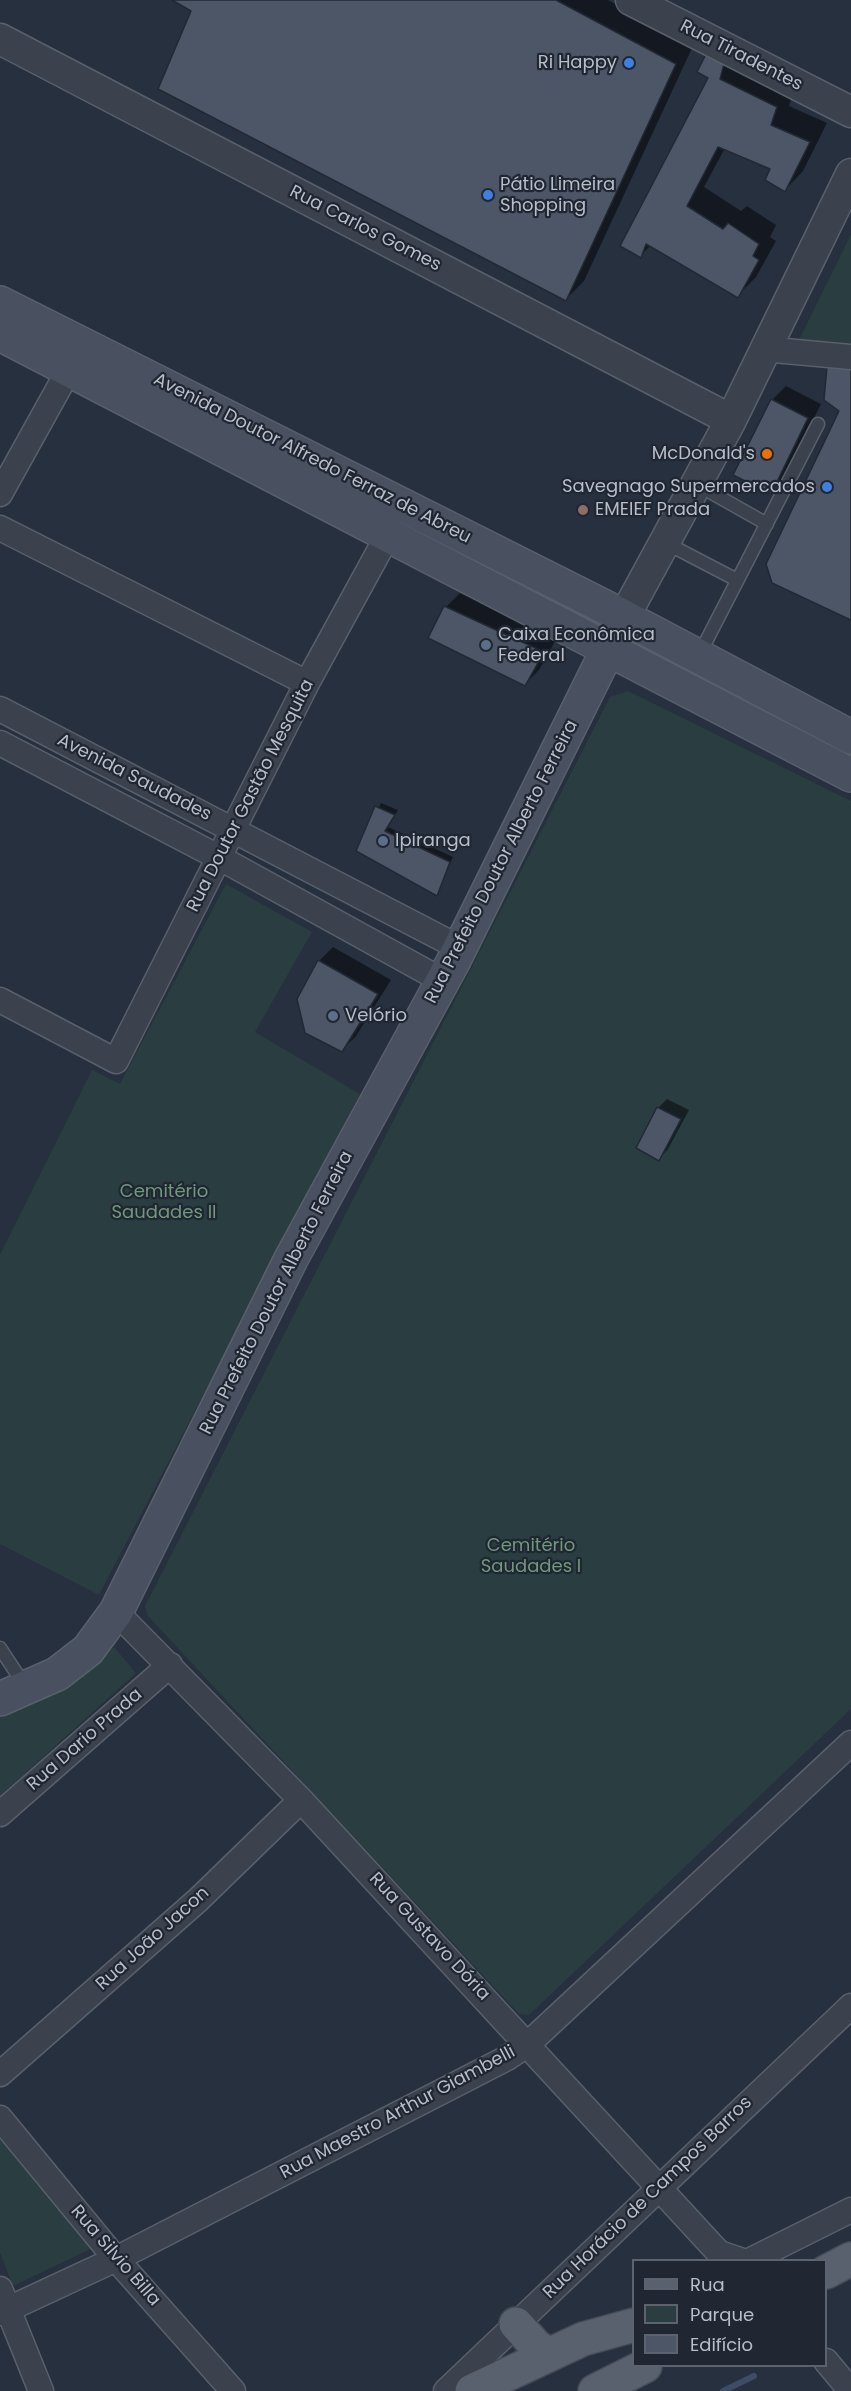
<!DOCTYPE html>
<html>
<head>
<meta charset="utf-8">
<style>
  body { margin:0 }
  #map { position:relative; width:851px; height:2391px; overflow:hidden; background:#27303e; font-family:Poppins,sans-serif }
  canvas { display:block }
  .legend { position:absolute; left:632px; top:2259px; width:195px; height:108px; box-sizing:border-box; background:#202733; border:2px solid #5c636f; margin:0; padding:8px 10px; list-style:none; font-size:18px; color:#b7bdc9 }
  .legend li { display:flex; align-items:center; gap:12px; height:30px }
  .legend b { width:30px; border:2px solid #5c636f }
</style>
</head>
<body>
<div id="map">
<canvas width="851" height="2391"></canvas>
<ul class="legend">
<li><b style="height:8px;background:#59616e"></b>Rua</li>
<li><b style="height:16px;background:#2a3d40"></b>Parque</li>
<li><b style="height:16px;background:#4d5666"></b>Edifício</li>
</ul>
</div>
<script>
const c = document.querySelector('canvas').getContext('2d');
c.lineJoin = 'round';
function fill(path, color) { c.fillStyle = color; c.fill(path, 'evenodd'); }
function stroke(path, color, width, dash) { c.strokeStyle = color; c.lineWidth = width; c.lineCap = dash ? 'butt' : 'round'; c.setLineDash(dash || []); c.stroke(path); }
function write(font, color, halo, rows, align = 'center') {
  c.font = font + ' Poppins,sans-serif'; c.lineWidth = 4.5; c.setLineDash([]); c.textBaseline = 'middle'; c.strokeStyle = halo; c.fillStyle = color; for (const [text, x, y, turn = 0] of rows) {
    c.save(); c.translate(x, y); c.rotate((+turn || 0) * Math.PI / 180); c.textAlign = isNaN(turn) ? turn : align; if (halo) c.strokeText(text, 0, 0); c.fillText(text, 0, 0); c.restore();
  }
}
fill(new Path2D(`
  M851,234V350L796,346Z
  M628,691L851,801V1709L529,2015L519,2014L147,1615L145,1606L610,697Z
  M226,884L312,932L255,1032L360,1094L99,1595L0,1544V1255L92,1070L120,1084Z
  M114,1647L136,1673L0,1796V1715L47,1697Z
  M0,2131L97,2246L13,2286L0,2253Z`), '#2a3d40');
fill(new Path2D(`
  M175,0H608L693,46L584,281L566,299L193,10Z
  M708,55L794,89L789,106L827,123L803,171L785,190L772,168L725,148L704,187L741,211L747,206L776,225L770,237L776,241L756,277L737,296L651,245L640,256L710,78Z
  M786,386L821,404L784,478L770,492L772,400Z
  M460,593L557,638L539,670L525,684L446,607Z
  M381,803L398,810L388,827L453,857L437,894L358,850Z
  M333,947L391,980L356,1036L342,1050L319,961Z
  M667,1099L689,1110L668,1149L659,1159L658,1108Z`), '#0007');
stroke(new Path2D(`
  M723,2391L754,2376`), '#3e4c65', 6);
const building = new Path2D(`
  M172,0H556L676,64L566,301L158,89L191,11Z
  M706,54L724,64L720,79L777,107L771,125L810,142L785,192L765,180L770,169L718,147L687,206L723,229L728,223L759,244L753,256L759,260L738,298L646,244L641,258L620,246L708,78L697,72Z
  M827,366L851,368V620L772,583L766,564L839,411L824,400Z
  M771,399L808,418L771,494L733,475Z
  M444,606L544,652L525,686L428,638Z
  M375,806L395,815L385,831L450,862L437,896L356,851Z
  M318,960L378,994L342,1052L305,1033L297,999Z
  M657,1107L681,1119L659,1161L636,1148Z`);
fill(building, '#4d5666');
stroke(building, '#222935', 1.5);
const service = new Path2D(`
  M696,484L767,524
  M664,542L737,580
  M699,655L818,424
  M0,1648L25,1686`);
const minor = new Path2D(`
  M763,349L851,357
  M0,494L76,357
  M0,528L307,683
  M0,709L460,948
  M0,743L220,858L443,981
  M0,1000L116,1061L307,683L389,533
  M116,1612L301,1800L719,2253L740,2260
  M0,1814L170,1665
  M0,2074L198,1900L301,1800
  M0,2118L116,2259L233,2391
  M751,2260L851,2210
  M0,2289L41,2391
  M0,2313L116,2259L507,2058L528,2044L851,1743
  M826,2361L851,2391
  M446,2391L851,2006`);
const tertiary = new Path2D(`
  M631,0L851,112
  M0,39L731,420
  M624,617L731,420L851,174`);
const secondary = new Path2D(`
  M0,303L603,606L851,737
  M0,334L851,775
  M0,1699L57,1674L88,1650L116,1612L291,1259L453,962L624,617`);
const primary = new Path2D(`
  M826,2272L851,2259
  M516,2324L536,2346L549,2355
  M472,2391L583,2339L634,2325
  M595,2391L645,2366`);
stroke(service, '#59606c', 15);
stroke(minor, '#59606c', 27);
stroke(tertiary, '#59606c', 33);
stroke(secondary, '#59606c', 36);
stroke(primary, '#444b57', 36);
stroke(service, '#3b424e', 12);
stroke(minor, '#3b424e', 24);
stroke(tertiary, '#3b424e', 30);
stroke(secondary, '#495160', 33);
stroke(primary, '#59616e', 33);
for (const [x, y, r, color] of [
  [629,63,6,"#3f7fe0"],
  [488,195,6,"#3f7fe0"],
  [767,454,6,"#e8710a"],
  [827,487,6,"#3f7fe0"],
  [583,510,6,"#8d6e63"],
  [486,645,6,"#5c6f8a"],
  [383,841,6,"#5c6f8a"],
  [333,1016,6,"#5c6f8a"]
]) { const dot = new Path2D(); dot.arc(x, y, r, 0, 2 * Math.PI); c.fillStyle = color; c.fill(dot); stroke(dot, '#202733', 2); }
write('18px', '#b7bdc9', '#202733', [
  ["Rua Tiradentes",741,56,27],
  ["Rua Carlos Gomes",365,229,27],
  ["Avenida Doutor Alfredo Ferraz de Abreu",312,459,27],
  ["Avenida Saudades",134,778,27],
  ["Rua Doutor Gastão Mesquita",251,796,-63],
  ["Rua Prefeito Doutor Alberto Ferreira",502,862,-63],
  ["Rua Prefeito Doutor Alberto Ferreira",277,1293,-63],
  ["Rua Dario Prada",85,1740,-41],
  ["Rua Gustavo Dória",429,1937,47],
  ["Rua João Jacon",153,1939,-42],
  ["Rua Maestro Arthur Giambelli",398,2113,-28],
  ["Rua Horácio de Campos Barros",648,2198,-44],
  ["Rua Silvio Billa",115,2256,49]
]);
write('18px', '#b7bdc9', '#202733', [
  ["Ri Happy",617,63,"right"],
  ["Pátio Limeira",500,185],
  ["Shopping",500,206],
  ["McDonald's",755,454,"right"],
  ["Savegnago Supermercados",815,487,"right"],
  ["EMEIEF Prada",595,510],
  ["Caixa Econômica",498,635],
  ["Federal",498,656],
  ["Ipiranga",395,841],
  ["Velório",345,1016]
], 'left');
write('18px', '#70987b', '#202733', [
  ["Cemitério",164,1192],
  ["Saudades II",164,1213],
  ["Cemitério",531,1546],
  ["Saudades I",531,1567]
]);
</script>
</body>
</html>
